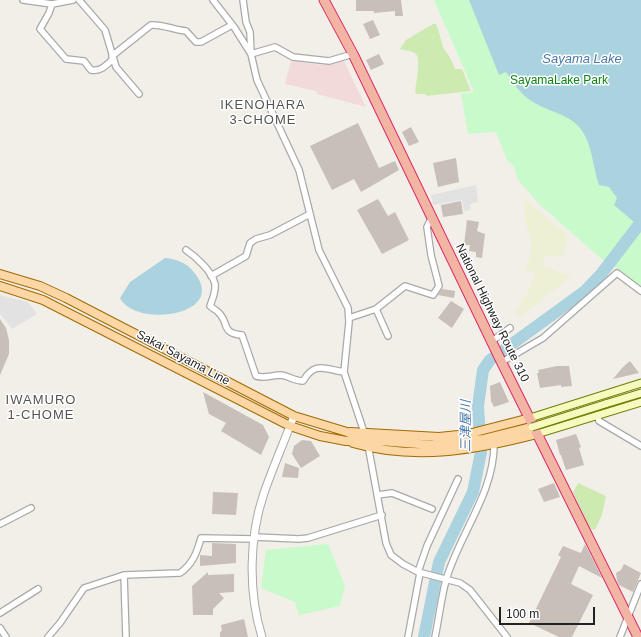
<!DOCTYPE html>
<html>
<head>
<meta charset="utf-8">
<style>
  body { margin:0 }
  #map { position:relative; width:641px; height:637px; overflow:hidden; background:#f2efe9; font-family:Arial,sans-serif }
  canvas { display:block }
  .scale { position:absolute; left:499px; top:607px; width:96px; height:18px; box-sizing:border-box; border:2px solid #222; border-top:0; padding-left:5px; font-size:12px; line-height:14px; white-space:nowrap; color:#222; -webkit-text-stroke:3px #fff; paint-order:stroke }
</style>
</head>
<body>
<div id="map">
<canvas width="641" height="637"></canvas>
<div class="scale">100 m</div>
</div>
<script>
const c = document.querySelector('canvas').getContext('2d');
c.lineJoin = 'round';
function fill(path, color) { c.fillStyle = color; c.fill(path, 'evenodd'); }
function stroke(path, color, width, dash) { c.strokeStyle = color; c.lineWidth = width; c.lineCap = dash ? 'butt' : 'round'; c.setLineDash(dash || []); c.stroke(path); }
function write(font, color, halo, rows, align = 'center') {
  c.font = font + ' Arial,"Noto Sans JP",sans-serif'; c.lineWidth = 3; c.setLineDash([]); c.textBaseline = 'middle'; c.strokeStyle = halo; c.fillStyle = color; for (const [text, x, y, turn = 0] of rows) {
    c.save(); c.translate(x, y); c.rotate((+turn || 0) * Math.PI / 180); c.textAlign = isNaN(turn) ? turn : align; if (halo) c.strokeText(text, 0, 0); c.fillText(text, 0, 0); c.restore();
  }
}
fill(new Path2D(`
  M291,61L323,65L344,61L366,107L317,94L316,91L285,84Z`), '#f2dad9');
fill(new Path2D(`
  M526,200L568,235L564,254L560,257L545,255L543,266L572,276L520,317L515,312L527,294L535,274L533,272L525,270L530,256L531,240L527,228L524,206Z`), '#eef0d5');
fill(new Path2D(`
  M433,24H436C439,30 442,45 444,49C449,56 452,60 455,69H462L471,91L427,96L425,94H417L415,92C416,84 421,60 416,54C413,51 404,50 400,49L406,40Z
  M578,483L606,496L602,515L595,530L589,528L573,492Z`), '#cdebb0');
fill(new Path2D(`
  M434,0H641V286L617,268L605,262L539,204L518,180L514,166L507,160L496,132L468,134L461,94L474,92Z
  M328,544L345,586L340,606L299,615L295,602L261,588L266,550Z`), '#c8facc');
fill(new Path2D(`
  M476,185L478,202L470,204L471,210L464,211L462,200L433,205L431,195Z
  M0,295L28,302L37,314L12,329L0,314Z`), '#e2e2e2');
fill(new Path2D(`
  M469,0H641V228L614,205L617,198L609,187L599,185C593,168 593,150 584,134C573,113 548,113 530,100C520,93 513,83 506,72L499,75Z
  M165,258C178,259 189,264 196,275C226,316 135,328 120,298L130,282Z`), '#aad3df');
stroke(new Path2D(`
  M424,637L439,562L473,492L481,452L478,406L483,370L490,360L585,291L602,273L638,226`), '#aad3df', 12);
fill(new Path2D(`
  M356,0H401L403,16H395V11L374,13V11H356Z
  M373,20L380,35L370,39L363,24Z
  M379,54L384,64L371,70L366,60Z
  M358,123L379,168L395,161L399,170L361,192L354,179L332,190L310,146Z
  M411,127L419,142L409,146L402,132Z
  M456,158L459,182L438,187L433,163Z
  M378,199L388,216L395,212L409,240L382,254L357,210Z
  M461,201L463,214L443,217L441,205Z
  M467,220L479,222L477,231L485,234L482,258L476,257V252L469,251L470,245H464Z
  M442,289L455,291L454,298L438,295Z
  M451,301L464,309L452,328L438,318Z
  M0,319L6,328L9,340V354L0,375Z
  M630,361L639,373L613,379L623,367Z
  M557,366H569L572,386L561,387V385L540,388L537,373H539L538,370Z
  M500,382L509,402L494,407L491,401L490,386Z
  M203,392L263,425L269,437L261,455L221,431L226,423L209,414Z
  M576,434L581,447L579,448L584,465L566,470L561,455H560L556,440Z
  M302,440L311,441L320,456L301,468L292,454L294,446Z
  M285,463L299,468L298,478L282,477Z
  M554,483L560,497L544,502L538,489Z
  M213,492L238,493L236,515L212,514Z
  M212,543L236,544V563L200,566V555L212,556Z
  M585,544L602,578L579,566L571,584L593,595L572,637H559L529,623L561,557L558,555L563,546L581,553Z
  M624,564L641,573L633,592L619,585L617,580L616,573L621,570Z
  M208,572V575L234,574V592L219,593L224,598L213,609V615H193L192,586Z
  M244,619L248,637H220V632L222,631L221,625Z`), '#c7bfb8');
const minor = new Path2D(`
  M23,0L52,4L73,0
  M79,0L105,30L116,67L139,94
  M213,0L234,27L251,54L257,80L299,170L319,250L348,308L349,322L344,372L365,435
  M243,0L246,22L250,32L251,54
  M52,4L49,13L40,29L66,59L84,61L91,70C101,72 106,65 113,59
  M251,54L275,47L293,57L329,61L353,54
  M112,56L151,25C162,24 174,30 186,31L196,42H201L232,25
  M186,250C196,257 212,271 215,284C216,292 212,300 210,306C212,308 216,310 218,312C230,323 220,333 242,335L256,376C264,379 272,375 281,375C289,376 294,381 303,381C315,361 324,369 344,372
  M211,276L246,256L250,243L256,239L270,235L310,214
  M376,309L388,336
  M349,318L376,309L405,286L433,295L439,286L431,255L427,227L432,217
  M492,341L510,328
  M502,362L543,338L617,273L641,291
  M597,415L599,421L641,446
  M368,445L386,543L391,555L403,564L418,572L460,583L470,590L507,637
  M378,495L392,493L432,509
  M0,524L31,508
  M255,537L299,539L308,538L382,515
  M418,572L427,546L458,479
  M124,575L126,637
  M0,613L38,589
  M0,628L6,637
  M48,637L60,623L84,588L124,575L180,573C193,564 197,552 201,538L255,539
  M408,637L420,573
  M435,637C439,618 441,599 446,580C459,535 494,493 494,445
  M620,637L641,584`);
const tertiary = new Path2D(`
  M262,637C248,592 249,537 264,493C273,467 284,442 294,416`);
const secondary = new Path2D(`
  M605,404L641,393
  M530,418L641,383
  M537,434L641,402`);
const primary = new Path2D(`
  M0,274L40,286L66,298L294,416L347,432L364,439
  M0,286L43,300L290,426L320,436L346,441L367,440L432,445L484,439L532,427
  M350,432L439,437L468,434L530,418
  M353,443C415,461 476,450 537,434`);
const trunk = new Path2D(`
  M324,0L353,54L500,359L638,637`);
stroke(minor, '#a9a9a9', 8);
stroke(tertiary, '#a9a9a9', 9);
stroke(secondary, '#707d05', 9);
stroke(primary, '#a06b00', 10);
stroke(trunk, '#dc2a67', 11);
stroke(minor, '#fff', 5.5);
stroke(tertiary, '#fff', 7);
stroke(secondary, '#f7fabf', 7);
stroke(primary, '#fcd6a4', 8);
stroke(trunk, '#f2b4a3', 9);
const secondaryBridge = new Path2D(`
  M532,427L605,404`);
stroke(secondaryBridge, '#707d05', 9, []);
stroke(secondaryBridge, '#f7fabf', 7);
write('12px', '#0c8416', '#fff', [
  ["SayamaLake Park",559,81]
]);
write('12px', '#222', '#fff', [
  ["National Highway Route 310",492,313,64],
  ["Sakai Sayama Line",183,358,28]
]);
write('italic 13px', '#4a7aab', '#fff', [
  ["Sayama Lake",582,59],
  ["三津屋川",466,426,-90]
]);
c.letterSpacing = '1px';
write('13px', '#555', '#fff', [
  ["IKENOHARA",263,105],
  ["3-CHOME",263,120],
  ["IWAMURO",41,400],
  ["1-CHOME",41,415]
]);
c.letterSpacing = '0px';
</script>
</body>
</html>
